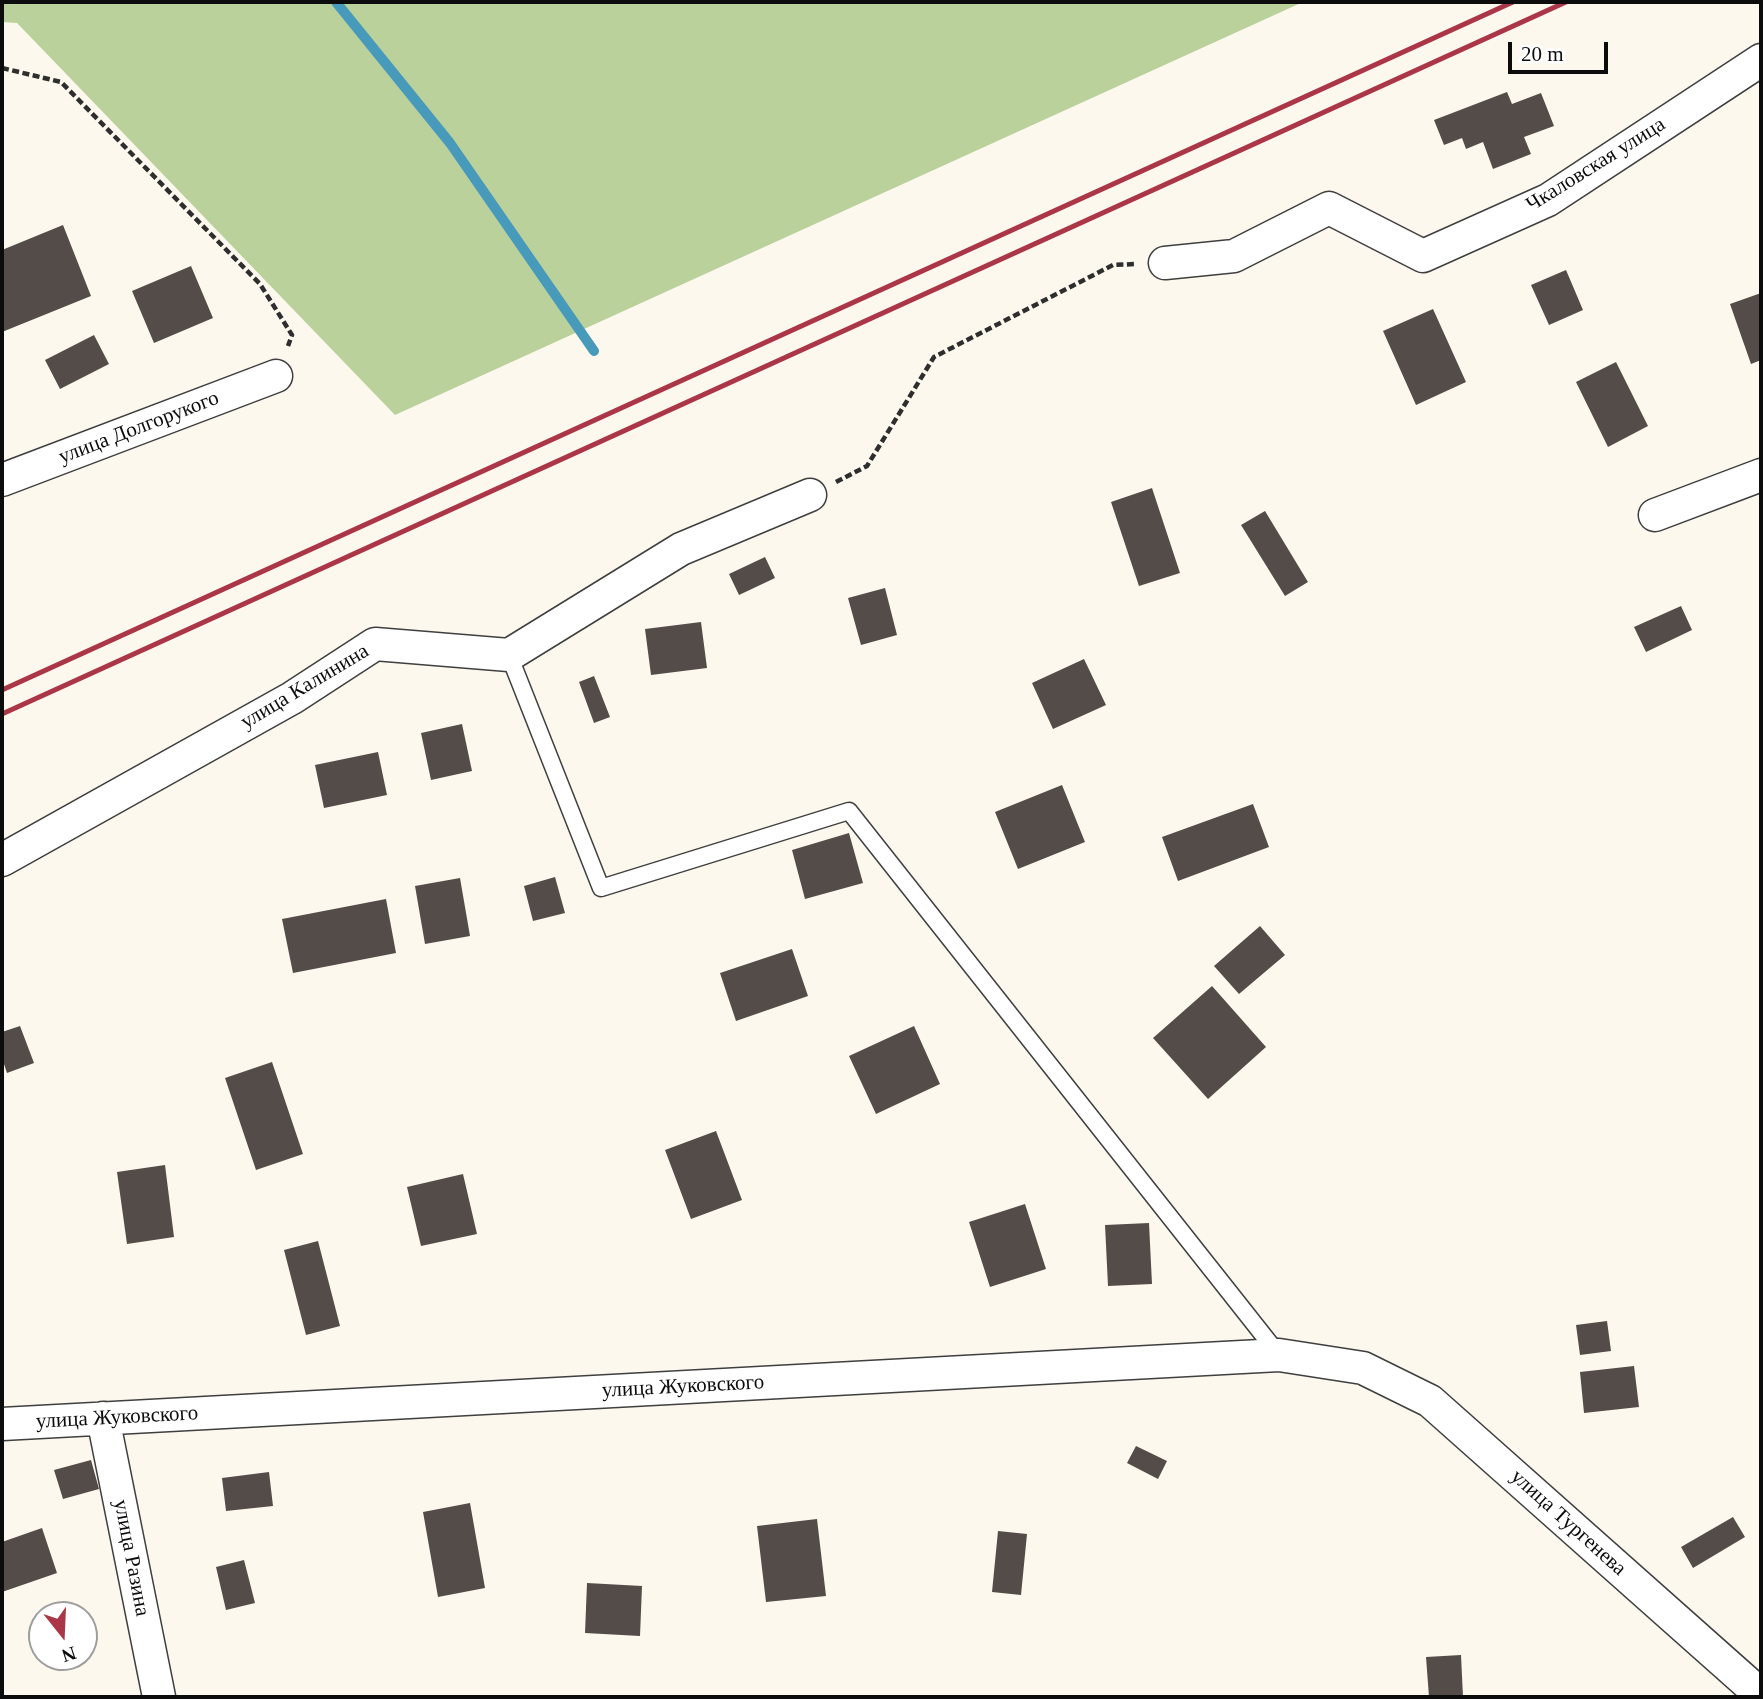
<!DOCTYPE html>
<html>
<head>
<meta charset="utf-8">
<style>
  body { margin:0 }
  #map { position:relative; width:1763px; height:1699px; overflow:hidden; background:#fdf8ed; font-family:Georgia,serif }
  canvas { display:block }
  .frame { position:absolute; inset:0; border:4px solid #0c0c0c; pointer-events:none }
  .north { position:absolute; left:28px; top:1601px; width:70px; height:70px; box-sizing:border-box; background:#fff; border:2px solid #9e9e9e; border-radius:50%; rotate:162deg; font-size:19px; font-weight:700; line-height:28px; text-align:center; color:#0c0c0c }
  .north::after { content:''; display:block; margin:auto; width:24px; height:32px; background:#aa3648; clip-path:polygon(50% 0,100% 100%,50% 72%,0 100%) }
  .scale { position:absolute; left:1508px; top:42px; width:100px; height:32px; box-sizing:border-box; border:4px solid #0c0c0c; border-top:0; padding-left:9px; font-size:21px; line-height:24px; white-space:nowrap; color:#0c0c0c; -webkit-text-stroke:5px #fff; paint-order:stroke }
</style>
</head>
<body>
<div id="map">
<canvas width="1763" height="1699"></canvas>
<div class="frame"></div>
<div class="north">N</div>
<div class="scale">20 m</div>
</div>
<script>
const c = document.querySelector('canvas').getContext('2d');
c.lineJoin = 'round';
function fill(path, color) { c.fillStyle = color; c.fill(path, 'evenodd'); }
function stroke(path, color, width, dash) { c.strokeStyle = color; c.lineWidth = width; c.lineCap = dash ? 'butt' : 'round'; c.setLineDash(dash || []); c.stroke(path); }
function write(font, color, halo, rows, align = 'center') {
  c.font = font + ' Georgia,serif'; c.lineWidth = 7; c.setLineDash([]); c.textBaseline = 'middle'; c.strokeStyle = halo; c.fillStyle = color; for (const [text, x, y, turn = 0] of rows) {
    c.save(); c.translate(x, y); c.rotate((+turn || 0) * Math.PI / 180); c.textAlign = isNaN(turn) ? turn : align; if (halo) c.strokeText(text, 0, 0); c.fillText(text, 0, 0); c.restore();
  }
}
fill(new Path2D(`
  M2,2H1303L395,415L17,23L2,22Z`), '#bad19c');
stroke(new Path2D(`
  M336,2L450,143L594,351`), '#489abb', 10);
fill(new Path2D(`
  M1507,92L1512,104L1541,93L1554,126L1524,137L1531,154L1493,169L1483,142L1466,149L1462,138L1444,145L1434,120Z
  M63,225L91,296L2,332V250Z
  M191,266L213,318L154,343L132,291Z
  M1566,270L1583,310L1549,325L1531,285Z
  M1761,293V360L1751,364L1730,304Z
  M1433,309L1466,382L1416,405L1383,331Z
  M94,335L109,364L60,389L45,360Z
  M1616,362L1648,426L1608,447L1576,382Z
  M1152,488L1180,573L1139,586L1111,502Z
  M1265,511L1308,582L1285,596L1241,525Z
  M765,557L775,578L739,595L729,574Z
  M885,588L897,635L861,645L848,598Z
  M1681,606L1692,630L1646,652L1634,627Z
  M701,622L707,668L651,675L645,629Z
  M1084,659L1106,705L1053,729L1032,683Z
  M594,676L610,717L594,723L579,682Z
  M462,724L472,771L431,780L421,733Z
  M378,752L387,795L324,808L315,765Z
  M1062,785L1085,842L1018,869L995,812Z
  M1253,804L1269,847L1178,881L1162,837Z
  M849,833L863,883L805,899L792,850Z
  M555,877L565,913L533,921L524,886Z
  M460,878L470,936L425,944L415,886Z
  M386,899L396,953L293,973L282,919Z
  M1260,926L1285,955L1239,994L1214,966Z
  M792,949L808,996L736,1021L720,973Z
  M1212,986L1266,1047L1208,1099L1153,1038Z
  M20,1026L34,1063L7,1073L2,1058V1032Z
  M914,1026L940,1084L876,1114L849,1056Z
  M272,1062L303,1154L256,1170L225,1078Z
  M716,1131L742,1200L691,1219L665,1150Z
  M165,1165L174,1237L127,1244L117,1172Z
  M463,1174L477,1234L421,1246L407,1187Z
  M1025,1204L1046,1269L990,1287L969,1222Z
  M1149,1223L1152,1284L1108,1286L1105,1225Z
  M318,1241L340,1326L306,1335L284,1250Z
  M1607,1321L1611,1351L1580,1355L1576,1325Z
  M1634,1366L1639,1407L1584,1413L1580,1372Z
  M1136,1446L1167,1461L1158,1479L1127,1463Z
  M91,1460L99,1489L63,1499L54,1470Z
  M269,1472L273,1506L226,1511L222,1478Z
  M470,1503L485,1588L438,1597L423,1512Z
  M1733,1517L1745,1537L1693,1568L1681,1547Z
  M817,1519L826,1596L766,1602L757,1526Z
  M42,1528L57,1573L2,1592V1542Z
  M998,1531L1027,1534L1021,1595L992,1592Z
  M244,1560L255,1603L226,1610L216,1567Z
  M587,1583L642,1586L640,1636L585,1633Z
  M1461,1655L1463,1697H1429L1426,1657Z`), '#534c49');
const lane = new Path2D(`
  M509,655L601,888L849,811L1279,1355`);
const street = new Path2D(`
  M1165,263L1234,256L1329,208L1423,256L1548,200L1761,60
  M2,480L276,376
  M1655,515L1761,475
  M2,860L292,698L375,644L509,655L681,549L810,495
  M103,1418L159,1697
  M2,1424L1279,1355L1363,1368L1430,1401L1761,1695`);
stroke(lane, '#3f3f3f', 19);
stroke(street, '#3f3f3f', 35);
stroke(new Path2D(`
  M2,68L61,82L260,284L292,335L288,346
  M836,482L867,466L934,357L1113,265L1136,264`), '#2e2e2e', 4.5, [7, 3.5]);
stroke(lane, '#fff', 16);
stroke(street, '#fff', 32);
stroke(new Path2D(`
  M2,690L1513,2
  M2,714L1566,2`), '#aa3648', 5);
write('21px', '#0c0c0c', '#fff', [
  ["Чкаловская улица",1596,165,-32],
  ["улица Долгорукого",139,428,-21],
  ["улица Калинина",305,687,-31],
  ["улица Жуковского",683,1387,-3],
  ["улица Жуковского",117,1418,-3],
  ["улица Тургенева",1568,1523,42],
  ["улица Разина",131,1558,79]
]);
</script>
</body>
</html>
